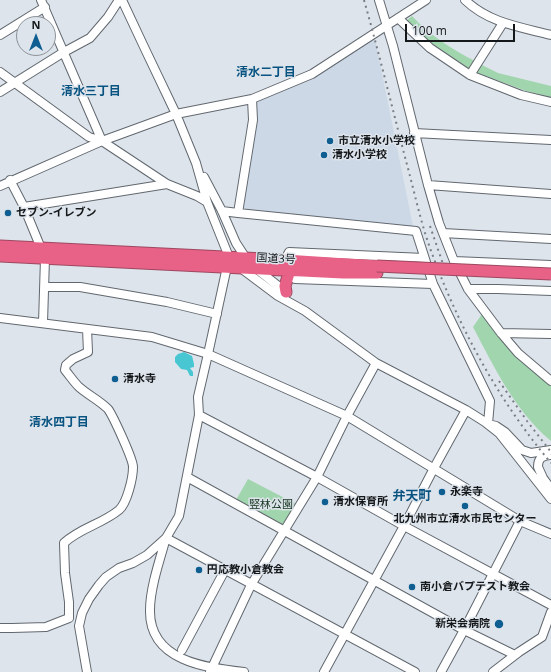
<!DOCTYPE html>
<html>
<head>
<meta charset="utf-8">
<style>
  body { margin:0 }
  #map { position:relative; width:551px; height:672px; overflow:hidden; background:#dde4ec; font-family:"Open Sans",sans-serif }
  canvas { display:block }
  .north { position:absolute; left:16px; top:16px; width:40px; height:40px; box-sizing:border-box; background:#dde4ec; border:1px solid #8d9298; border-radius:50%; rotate:0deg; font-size:11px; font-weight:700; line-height:16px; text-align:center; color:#15181a }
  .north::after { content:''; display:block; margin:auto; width:14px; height:18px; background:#0e5e91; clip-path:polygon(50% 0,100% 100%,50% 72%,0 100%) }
  .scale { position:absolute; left:405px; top:24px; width:110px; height:18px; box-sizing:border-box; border:2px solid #15181a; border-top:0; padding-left:5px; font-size:12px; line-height:14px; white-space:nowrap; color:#15181a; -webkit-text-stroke:3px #dde4ec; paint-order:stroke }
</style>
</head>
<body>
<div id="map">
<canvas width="551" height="672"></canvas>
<div class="north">N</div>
<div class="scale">100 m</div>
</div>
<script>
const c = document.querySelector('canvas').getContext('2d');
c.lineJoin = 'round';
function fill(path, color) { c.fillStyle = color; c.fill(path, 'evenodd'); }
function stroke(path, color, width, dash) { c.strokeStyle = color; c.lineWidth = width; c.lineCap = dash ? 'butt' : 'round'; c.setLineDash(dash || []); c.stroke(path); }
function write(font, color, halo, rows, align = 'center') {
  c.font = font + ' "Open Sans","Noto Sans JP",sans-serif'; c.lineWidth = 3; c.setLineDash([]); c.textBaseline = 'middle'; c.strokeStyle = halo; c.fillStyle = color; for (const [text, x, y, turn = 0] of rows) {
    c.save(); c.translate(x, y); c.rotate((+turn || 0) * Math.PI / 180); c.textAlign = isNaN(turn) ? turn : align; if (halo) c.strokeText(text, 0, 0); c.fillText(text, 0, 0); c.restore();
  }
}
fill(new Path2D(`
  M375,39L413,226L242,209L256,101Z`), '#ccd8e6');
fill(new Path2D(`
  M412,16C430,35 451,49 475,61L469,69L420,36L406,21Z
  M480,64L498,73L551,86V97L526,91L475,72Z
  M482,314L513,353L551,386V441C515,411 494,367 473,327Z
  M248,479L296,504L286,524L282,525L236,500Z`), '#a1d5ad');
fill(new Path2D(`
  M184,352L192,356L194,364V367L190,368L193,372V376H190L187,370L181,369L175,362V357L178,354Z`), '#48c7d3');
const minor = new Path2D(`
  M41,0L102,141
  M122,0L145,49L176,114L196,163L207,202L229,257L234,263L278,296L305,311L376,363L466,410L485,422L499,433L551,499
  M379,0L393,46L428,185L439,223L454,261L468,289L501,333L518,353L551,381
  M465,0C489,23 520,27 551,35
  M398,18L430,48L470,75L521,95L551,102
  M0,35L45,7
  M0,72L89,137L102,141
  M470,75L503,23
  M0,92L64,52L90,38L108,17L119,0
  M414,133L551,140
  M204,177L222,211L236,243L249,263L287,293
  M10,180L24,207L45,258L43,323
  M428,185L551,194
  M0,186L102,141
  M207,202L197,196L167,184L102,141L176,114L252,99L312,74L426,0
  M24,207L167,184
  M222,211L238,213L253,120L252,99
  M238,213L416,231L433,284L490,401L488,424L496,426L505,432L522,450L531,453L551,450
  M443,233L551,239
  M285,260L289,252L424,258
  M454,261L551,265
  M228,262L208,354L347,416L520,521L551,534
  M290,270L295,279L433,284
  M45,287H80L167,302L217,314
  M468,289H498L551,291
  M0,318L152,337L208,354L198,397L199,415L179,516L166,538L147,555L133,563L119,568L106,577L99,585L89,599L82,613L79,626L87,672
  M501,333L551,334
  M199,415L317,477L404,526L551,605
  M550,455C542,456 538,458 538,467L543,478L551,489
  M187,477L464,630L515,655
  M166,538L415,672
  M166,538C160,559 150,588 150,610C149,661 206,668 244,672
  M69,618V602L65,573L64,543C80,528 102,524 119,510C127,503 133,478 133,467C133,459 113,416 108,409C99,400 88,395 79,387C74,382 70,376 65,370L66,365L73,359L88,352L87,329
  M0,628H12L46,627L69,618
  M182,650L225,570
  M210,672L251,585L317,477L347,416L376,363
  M324,672L404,526L434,468L466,410
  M441,672L464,630L520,521
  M493,672L519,652L542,637L551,612`);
const highway = new Path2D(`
  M0,246L285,260L377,266
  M0,256L343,273H377
  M286,292L285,286L290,270`);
stroke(minor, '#62686f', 10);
stroke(highway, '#9e4861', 13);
stroke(minor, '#fff', 8);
stroke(highway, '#e86287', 11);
stroke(new Path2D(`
  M364,0C379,53 392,107 406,161C414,190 420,220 430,248C458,326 498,400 551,463
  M430,226L443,264
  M499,381L527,421L551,452`), '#797e83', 2, [2, 4]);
const highwayBridge = new Path2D(`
  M377,266L551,274`);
stroke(highwayBridge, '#9e4861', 13, []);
stroke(highwayBridge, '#e86287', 11);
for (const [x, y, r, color] of [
  [330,141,4,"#0e5e91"],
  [324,155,4,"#0e5e91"],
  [8,213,4,"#0e5e91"],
  [115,379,4,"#0e5e91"],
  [442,492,4,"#0e5e91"],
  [325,502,4,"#0e5e91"],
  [465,506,4,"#0e5e91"],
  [199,570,4,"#0e5e91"],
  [412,587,4,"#0e5e91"],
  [499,624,5,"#0e5e91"]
]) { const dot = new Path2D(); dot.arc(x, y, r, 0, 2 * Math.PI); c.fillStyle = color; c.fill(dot); stroke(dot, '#dde4ec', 1.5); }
write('bold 11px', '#15181a', '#dde4ec', [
  ["市立清水小学校",338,141],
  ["清水小学校",332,155],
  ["セブン-イレブン",16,213],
  ["清水寺",123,379],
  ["永楽寺",450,492],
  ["清水保育所",333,502],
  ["北九州市立清水市民センター",465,519,"center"],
  ["円応教小倉教会",207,570],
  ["南小倉バプテスト教会",420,587],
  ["新栄会病院",490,624,"right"]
], 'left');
write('11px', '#15181a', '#dde4ec', [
  ["国道3号",276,259,3]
]);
write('11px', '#13341d', '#dde4ec', [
  ["竪林公園",271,505]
]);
write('bold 12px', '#095381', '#dde4ec', [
  ["清水二丁目",266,73],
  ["清水三丁目",91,92],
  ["清水四丁目",59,423]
]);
write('bold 13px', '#095381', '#dde4ec', [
  ["弁天町",412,496]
]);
</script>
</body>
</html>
